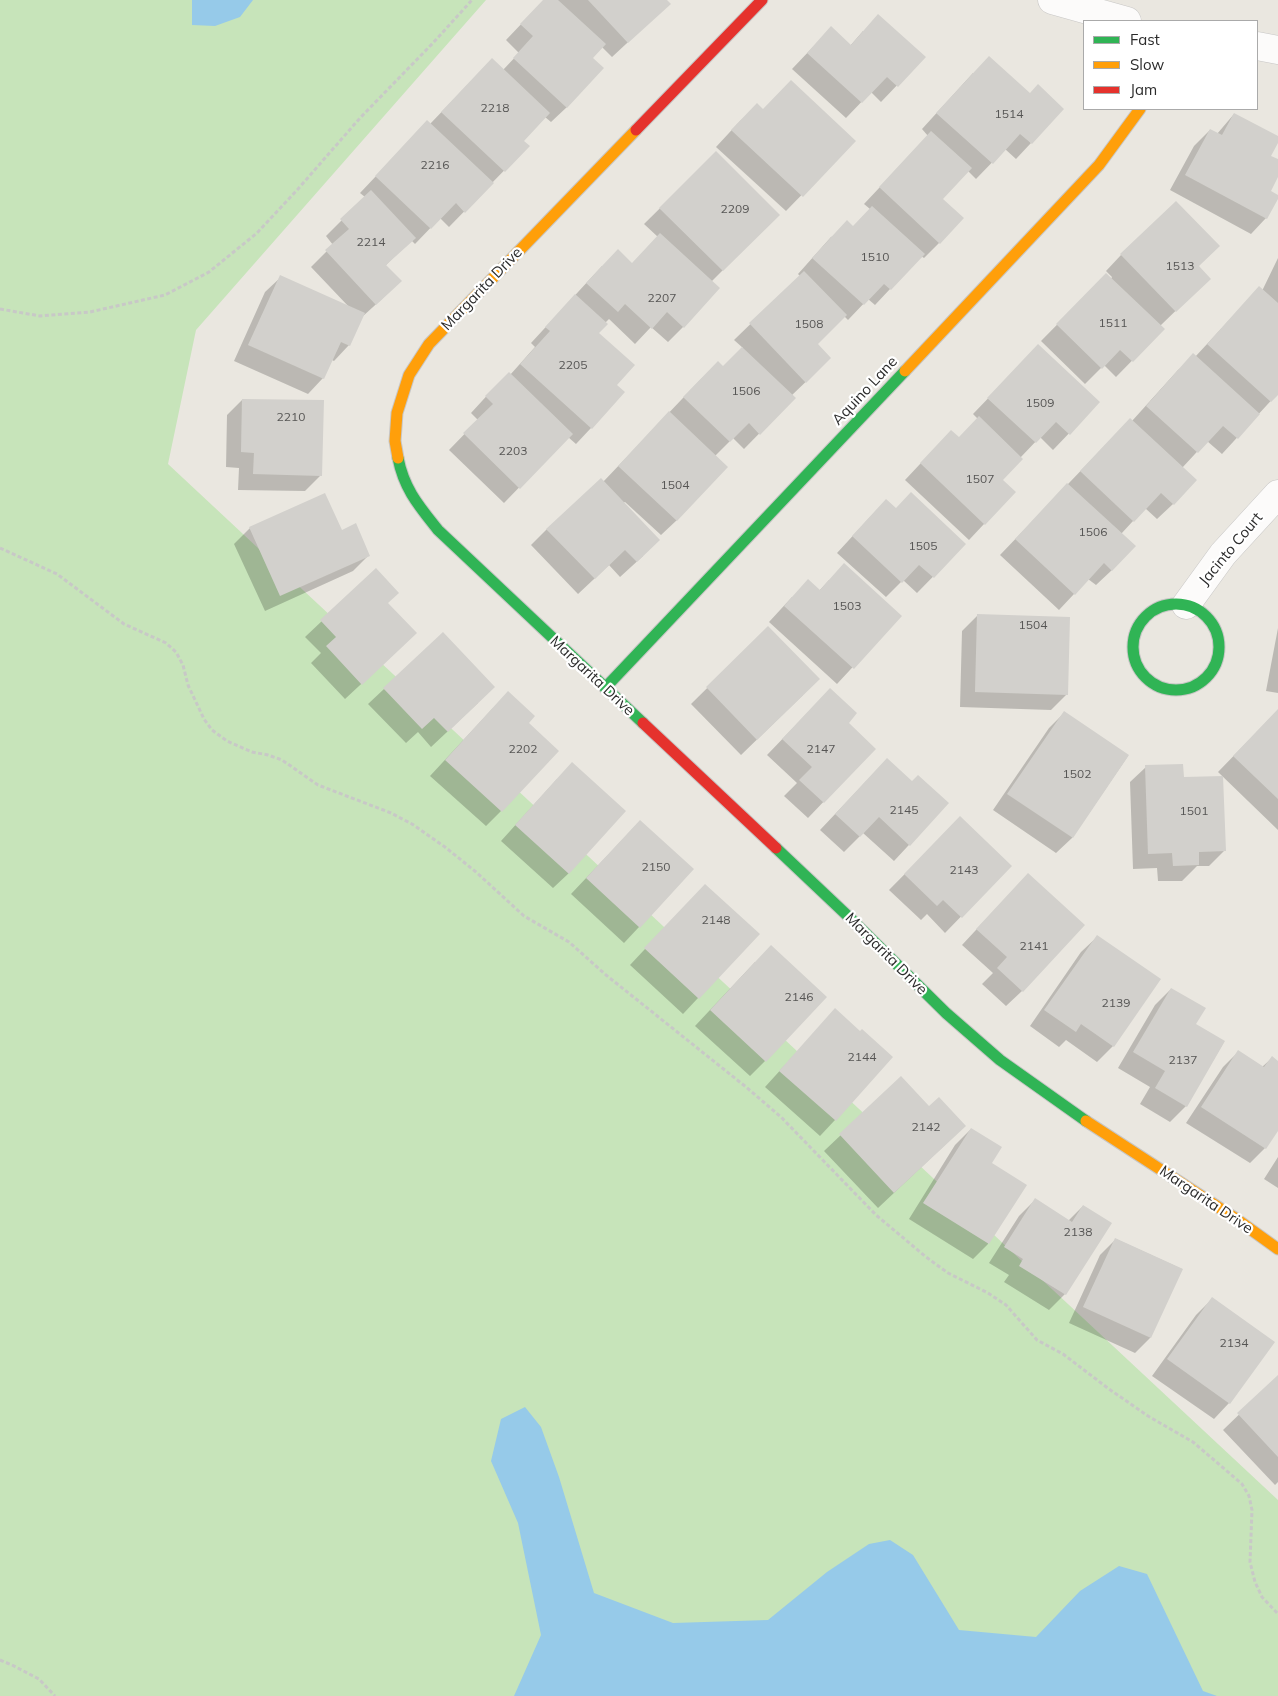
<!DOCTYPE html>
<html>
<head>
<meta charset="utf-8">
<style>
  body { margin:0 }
  #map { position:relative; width:1278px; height:1696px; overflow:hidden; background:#eae7e0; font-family:Mulish,sans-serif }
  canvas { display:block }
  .legend { position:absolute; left:1083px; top:20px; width:175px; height:90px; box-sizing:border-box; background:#fff; border:1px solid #aaa; margin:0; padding:6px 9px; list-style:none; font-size:15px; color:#2b2b2b }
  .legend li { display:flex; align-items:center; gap:10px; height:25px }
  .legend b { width:25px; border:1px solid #aaa }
</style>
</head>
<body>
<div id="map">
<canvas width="1278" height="1696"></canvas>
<ul class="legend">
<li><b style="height:6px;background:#30b455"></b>Fast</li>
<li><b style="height:6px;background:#ff9f0a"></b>Slow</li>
<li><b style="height:6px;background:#e5322d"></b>Jam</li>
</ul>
</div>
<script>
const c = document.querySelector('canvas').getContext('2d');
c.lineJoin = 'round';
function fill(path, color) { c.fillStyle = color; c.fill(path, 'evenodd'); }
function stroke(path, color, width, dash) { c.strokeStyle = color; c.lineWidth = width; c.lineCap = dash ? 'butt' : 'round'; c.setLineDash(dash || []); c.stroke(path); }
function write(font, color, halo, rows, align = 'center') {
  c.font = font + ' Mulish,sans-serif'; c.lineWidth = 4.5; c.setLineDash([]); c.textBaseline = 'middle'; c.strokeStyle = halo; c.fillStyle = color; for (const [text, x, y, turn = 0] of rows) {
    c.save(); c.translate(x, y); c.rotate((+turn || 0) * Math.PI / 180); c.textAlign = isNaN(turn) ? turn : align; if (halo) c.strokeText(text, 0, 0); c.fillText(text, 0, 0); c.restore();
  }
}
fill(new Path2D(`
  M0,0H486L196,330L168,464L1278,1500V1696H0Z`), '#c7e4ba');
fill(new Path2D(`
  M192,0H253L240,17L215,26L192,25Z
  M525,1407L541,1427L559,1477L594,1593L673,1623L768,1620L827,1572L869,1544L890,1540L913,1555L959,1630L1036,1637L1080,1591L1119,1566L1147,1574L1203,1691L1217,1696H514L541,1635L518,1523L491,1461L501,1419Z`), '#96cae9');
fill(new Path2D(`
  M544,0H666L653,19L612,57L602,47L592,58L567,107L551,122L545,117L522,141L528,146L449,227L440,218L415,244L411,240L385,266L384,297L362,317L349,345L334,361L332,360L323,378L308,394L234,361L265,292L281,277L349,307L311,267L333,245L326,236L365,197L360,193L412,138L430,124L476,76L503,70L519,53L506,40Z
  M831,28L850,46L863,31L924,57L881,102L871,92L846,118L792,69Z
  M973,73L1031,143L1016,159L1005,149L976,179L968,171L941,199L939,243L924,258L921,256L875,305L868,299L848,320L844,316L816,344L814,374L791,396L794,398L744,449L733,438L715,456L677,520L661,535L625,502L623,503L643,556L620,577L609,565L578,594L531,545L547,529L603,482L702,378L723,368L743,348L734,340L800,276L798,274L831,237L853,227L870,209L864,204L928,136L922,129Z
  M763,111L854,141L786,211L716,147L741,120Z
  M1234,114L1278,137L1269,156L1278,161V175L1269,191L1278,196L1266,218L1251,234L1170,190L1194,146L1210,130L1217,134Z
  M716,153L778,215L711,282L683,327L668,342L651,327L635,344L609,319L605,323L597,333L615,385L591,428L576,444L568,437L504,503L449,450L478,420L471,413L493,389L510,375L535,347L531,343L602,266L632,264L658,237L644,224Z
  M1121,255L1197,267L1193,294L1160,326L1163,329L1116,377L1104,365L1085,384L1041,341L1106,275L1111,279L1112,277L1106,271Z
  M1278,258V393L1222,454L1207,441L1182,468L1173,504L1157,519L1145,508L1121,534L1112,570L1096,585L1088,579L1059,610L1000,555L1115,435L1132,421L1178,370L1195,357L1244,304L1262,291Z
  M1023,362L1099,402L1053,450L1040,437L1020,458L1001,480L1014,492L969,540L905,480L936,447L959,438L978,419L973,414Z
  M242,400L321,475L305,491L238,490L239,468L226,467L227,415Z
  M895,509L965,544L917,593L903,580L886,597L837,553L871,516Z
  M250,528L341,531L369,555L353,571L265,611L234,544Z
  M376,570L400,648L345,699L311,663L321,653L305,637Z
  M829,580L900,616L837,684L769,622L792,597L819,591Z
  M977,616L1067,694L1051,710L960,707L962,631Z
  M768,628L803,695L741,755L691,704Z
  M1278,628V693L1266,691Z
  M384,689L478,703L431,747L418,732L406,743L368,704Z
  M815,705L874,749L808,818L784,796L797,783L767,755Z
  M493,708L527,723L501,811L486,826L430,776Z
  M1278,710V830L1218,772Z
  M1064,713L1128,756L1072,838L1056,853L993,810L1049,728Z
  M1146,767L1183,779L1225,850L1209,866H1197L1182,881H1158L1157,868L1133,869L1130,782Z
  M872,775L912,782L947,804L894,861L863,833L844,852L820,830Z
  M557,779L569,873L553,888L501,841Z
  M960,818L1010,866L945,933L927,914L921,920L889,890Z
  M640,821L639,927L624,943L571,894Z
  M1028,874L1022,991L1006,1006L982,984L993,973L962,945Z
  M690,901L698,998L683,1014L630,965Z
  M1097,937L1113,1046L1097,1062L1066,1040L1059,1047L1030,1026L1081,952Z
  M755,962L765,1061L750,1076L695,1026Z
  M1171,989L1194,1025L1224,1042L1186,1106L1170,1122L1140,1104L1150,1087L1118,1068L1155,1005Z
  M835,1010V1120L820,1136L765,1087Z
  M1238,1052L1262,1067L1272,1058L1278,1062V1128L1265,1148L1250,1163L1186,1123L1223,1067Z
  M901,1078L948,1142L878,1208L824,1151Z
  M971,1129L991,1163L988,1244L973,1259L909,1219L955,1145Z
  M1278,1157V1188L1264,1179Z
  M1035,1200L1068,1221L1083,1206L1110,1223L1065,1294L1049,1310L1004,1282L1009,1275L989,1263L1019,1216Z
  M1116,1239L1182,1269L1150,1338L1135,1353L1069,1323L1100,1255Z
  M1212,1299L1229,1403L1214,1419L1152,1376L1196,1315Z
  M1278,1377V1482L1275,1485L1223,1430Z`), '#0003');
fill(new Path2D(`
  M543,0H558L606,44L593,58L604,68L567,108L513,58L533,36L520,24Z
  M588,0H667L671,4L628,43Z
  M878,14L926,57L898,87L887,77L862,103L807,53L831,26L851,45Z
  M989,56L1030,93L1038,84L1064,109L1032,144L1020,134L993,164L936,113Z
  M492,58L550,113L524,141L530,146L505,172L441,112Z
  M791,80L856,141L803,197L731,130L757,103L763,109Z
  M1234,113L1278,136V143L1271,156L1278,159V177L1271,191L1278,195V199L1267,219L1185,175L1210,129L1222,135Z
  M427,120L494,183L465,213L456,203L431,229L375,176Z
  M931,131L972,168L943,199L964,218L940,244L879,187Z
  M716,151L780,215L723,271L659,208Z
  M371,190L416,238L386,265L402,281L376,305L325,250L349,229L340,219Z
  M1176,201L1220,246L1199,266L1211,279L1176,312L1120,254Z
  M872,206L925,254L891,290L884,284L864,305L812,258L847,220L853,226Z
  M660,233L720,288L684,328L667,312L652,329L625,304L618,312L586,283L618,249L632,263Z
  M804,271L847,315L818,344L831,358L806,383L749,323Z
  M1106,273L1165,329L1133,362L1120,350L1102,369L1056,324Z
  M280,275L365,313L350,346L341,342L324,379L248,345Z
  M1259,286L1278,303V395L1271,402L1207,344Z
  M575,294L608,324L599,333L635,365L617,385L625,392L592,429L520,364L550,331L545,327Z
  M1038,344L1100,402L1070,435L1056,422L1036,443L987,398Z
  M742,347L796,398L760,435L749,423L730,442L683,397L718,361L723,366Z
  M1193,353L1260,414L1238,439L1223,426L1198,453L1146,406Z
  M509,372L573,434L520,489L463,433L493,404L485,396Z
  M242,399L324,400L322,476L253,474L254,453L241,452Z
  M669,411L728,467L677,521L618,466Z
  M979,416L1023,459L1003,480L1016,492L985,525L920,463L951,430L959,437Z
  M1130,418L1197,480L1174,505L1161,493L1134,522L1080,471Z
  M601,478L660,540L637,562L625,550L595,579L546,529Z
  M1067,483L1136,546L1112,571L1104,563L1075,595L1015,539Z
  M911,492L966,544L934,578L919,565L902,583L852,536L886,499L896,508Z
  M325,493L342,530L356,523L370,556L280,596L249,527Z
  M844,563L902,616L854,669L784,606L808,579L820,590Z
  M376,568L399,593L388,603L417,633L362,685L326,646L336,637L320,620Z
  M977,614L1070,617L1068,695L975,692Z
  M768,626L820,679L757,740L706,687Z
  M443,632L495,687L448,732L434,718L422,729L383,688Z
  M830,688L857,713L849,723L876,749L824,803L799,780L812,767L782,739Z
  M508,691L535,716L529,723L559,751L502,812L445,760Z
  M1278,709V799L1233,756Z
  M1064,711L1129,755L1073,838L1007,794Z
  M887,758L912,781L918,775L949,803L910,846L879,817L860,837L835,814Z
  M572,762L626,811L569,874L515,825Z
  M1183,764L1184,777L1223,776L1226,851L1199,852V865L1173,866L1172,853L1148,854L1145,765Z
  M960,816L1012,866L962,918L943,900L937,906L904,874Z
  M640,820L694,869L640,928L586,878Z
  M1028,873L1085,925L1023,992L997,968L1007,957L976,929Z
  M705,884L760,934L699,999L644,948Z
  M1097,935L1161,979L1114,1047L1081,1024L1076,1032L1044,1010Z
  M771,945L827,997L766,1062L710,1010Z
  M1171,988L1206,1008L1196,1024L1225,1041L1187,1107L1155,1088L1165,1071L1133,1052Z
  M835,1008L860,1031L862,1029L893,1057L836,1121L779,1071Z
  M1238,1050L1264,1067L1272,1056L1278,1061V1131L1266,1149L1201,1107Z
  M901,1076L929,1106L939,1097L966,1126L894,1193L839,1134Z
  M971,1128L1002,1147L992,1163L1027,1185L989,1244L923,1203Z
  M1035,1198L1072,1222L1083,1205L1112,1223L1066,1295L1019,1266L1023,1259L1004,1247Z
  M1115,1238L1183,1269L1151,1338L1083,1307Z
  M1212,1297L1275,1342L1230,1404L1167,1359Z
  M1278,1375V1457L1237,1413Z`), '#d2d0cc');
const street = new Path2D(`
  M1052,0L1127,21
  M1257,46L1278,50
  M1186,605L1223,554L1278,494`);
const fast = new Path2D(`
  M398,458C404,489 419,506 438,530L643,723
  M1133 647a43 43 0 1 1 86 0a43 43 0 1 1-86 0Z
  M605,688L905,371
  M776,848L851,919L946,1013L1000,1060L1086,1121`);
const slow = new Path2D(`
  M905,371L1099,165L1140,109
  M398,458L395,441L397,413L409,375L429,344L636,130
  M1086,1121L1235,1218L1278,1249`);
const jam = new Path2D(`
  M636,130L762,0
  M643,723L776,848`);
stroke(street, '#c7c6c5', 29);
stroke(fast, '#c7c6c5', 13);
stroke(slow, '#c7c6c5', 13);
stroke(jam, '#c7c6c5', 13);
stroke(new Path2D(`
  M0,309L40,316L90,312L165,295L209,272L257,233L298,189L360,118L433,43L472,0
  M0,548L57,574L124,624L166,643L176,652L183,665L188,685L204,719L212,730L227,741L252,752L268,755L282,760L318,785L391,813L412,824L445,847L476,872L524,916L569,942L606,975L746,1087L781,1117L876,1215L926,1257L948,1273L988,1293L1006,1305L1037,1340L1063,1354L1109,1389L1148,1416L1193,1442L1242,1484L1249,1496L1252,1510L1250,1562L1255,1582L1262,1597L1278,1614
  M0,1660L12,1665L39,1679L55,1696`), '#c8c8c7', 3, [4, 2.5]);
stroke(street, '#fcfbfa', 28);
stroke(fast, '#30b455', 11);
stroke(slow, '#ff9f0a', 11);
stroke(jam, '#e5322d', 11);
write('12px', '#565554', null, [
  ["2218",495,108],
  ["1514",1009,114],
  ["2216",435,165],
  ["2209",735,209],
  ["2214",371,242],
  ["1510",875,257],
  ["1513",1180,266],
  ["2207",662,298],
  ["1511",1113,323],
  ["1508",809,324],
  ["2205",573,365],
  ["1506",746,391],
  ["1509",1040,403],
  ["2210",291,417],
  ["2203",513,451],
  ["1507",980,479],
  ["1504",675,485],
  ["1506",1093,532],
  ["1505",923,546],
  ["1503",847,606],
  ["1504",1033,625],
  ["2202",523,749],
  ["2147",821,749],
  ["1502",1077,774],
  ["2145",904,810],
  ["1501",1194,811],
  ["2150",656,867],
  ["2143",964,870],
  ["2148",716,920],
  ["2141",1034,946],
  ["2146",799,997],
  ["2139",1116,1003],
  ["2144",862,1057],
  ["2137",1183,1060],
  ["2142",926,1127],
  ["2138",1078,1232],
  ["2134",1234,1343]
]);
write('15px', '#2b2b2b', '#fff', [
  ["Margarita Drive",482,289,-46],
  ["Aquino Lane",865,391,-47],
  ["Jacinto Court",1231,549,-50],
  ["Margarita Drive",592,676,43],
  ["Margarita Drive",886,954,45],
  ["Margarita Drive",1206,1200,34]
]);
</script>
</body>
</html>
